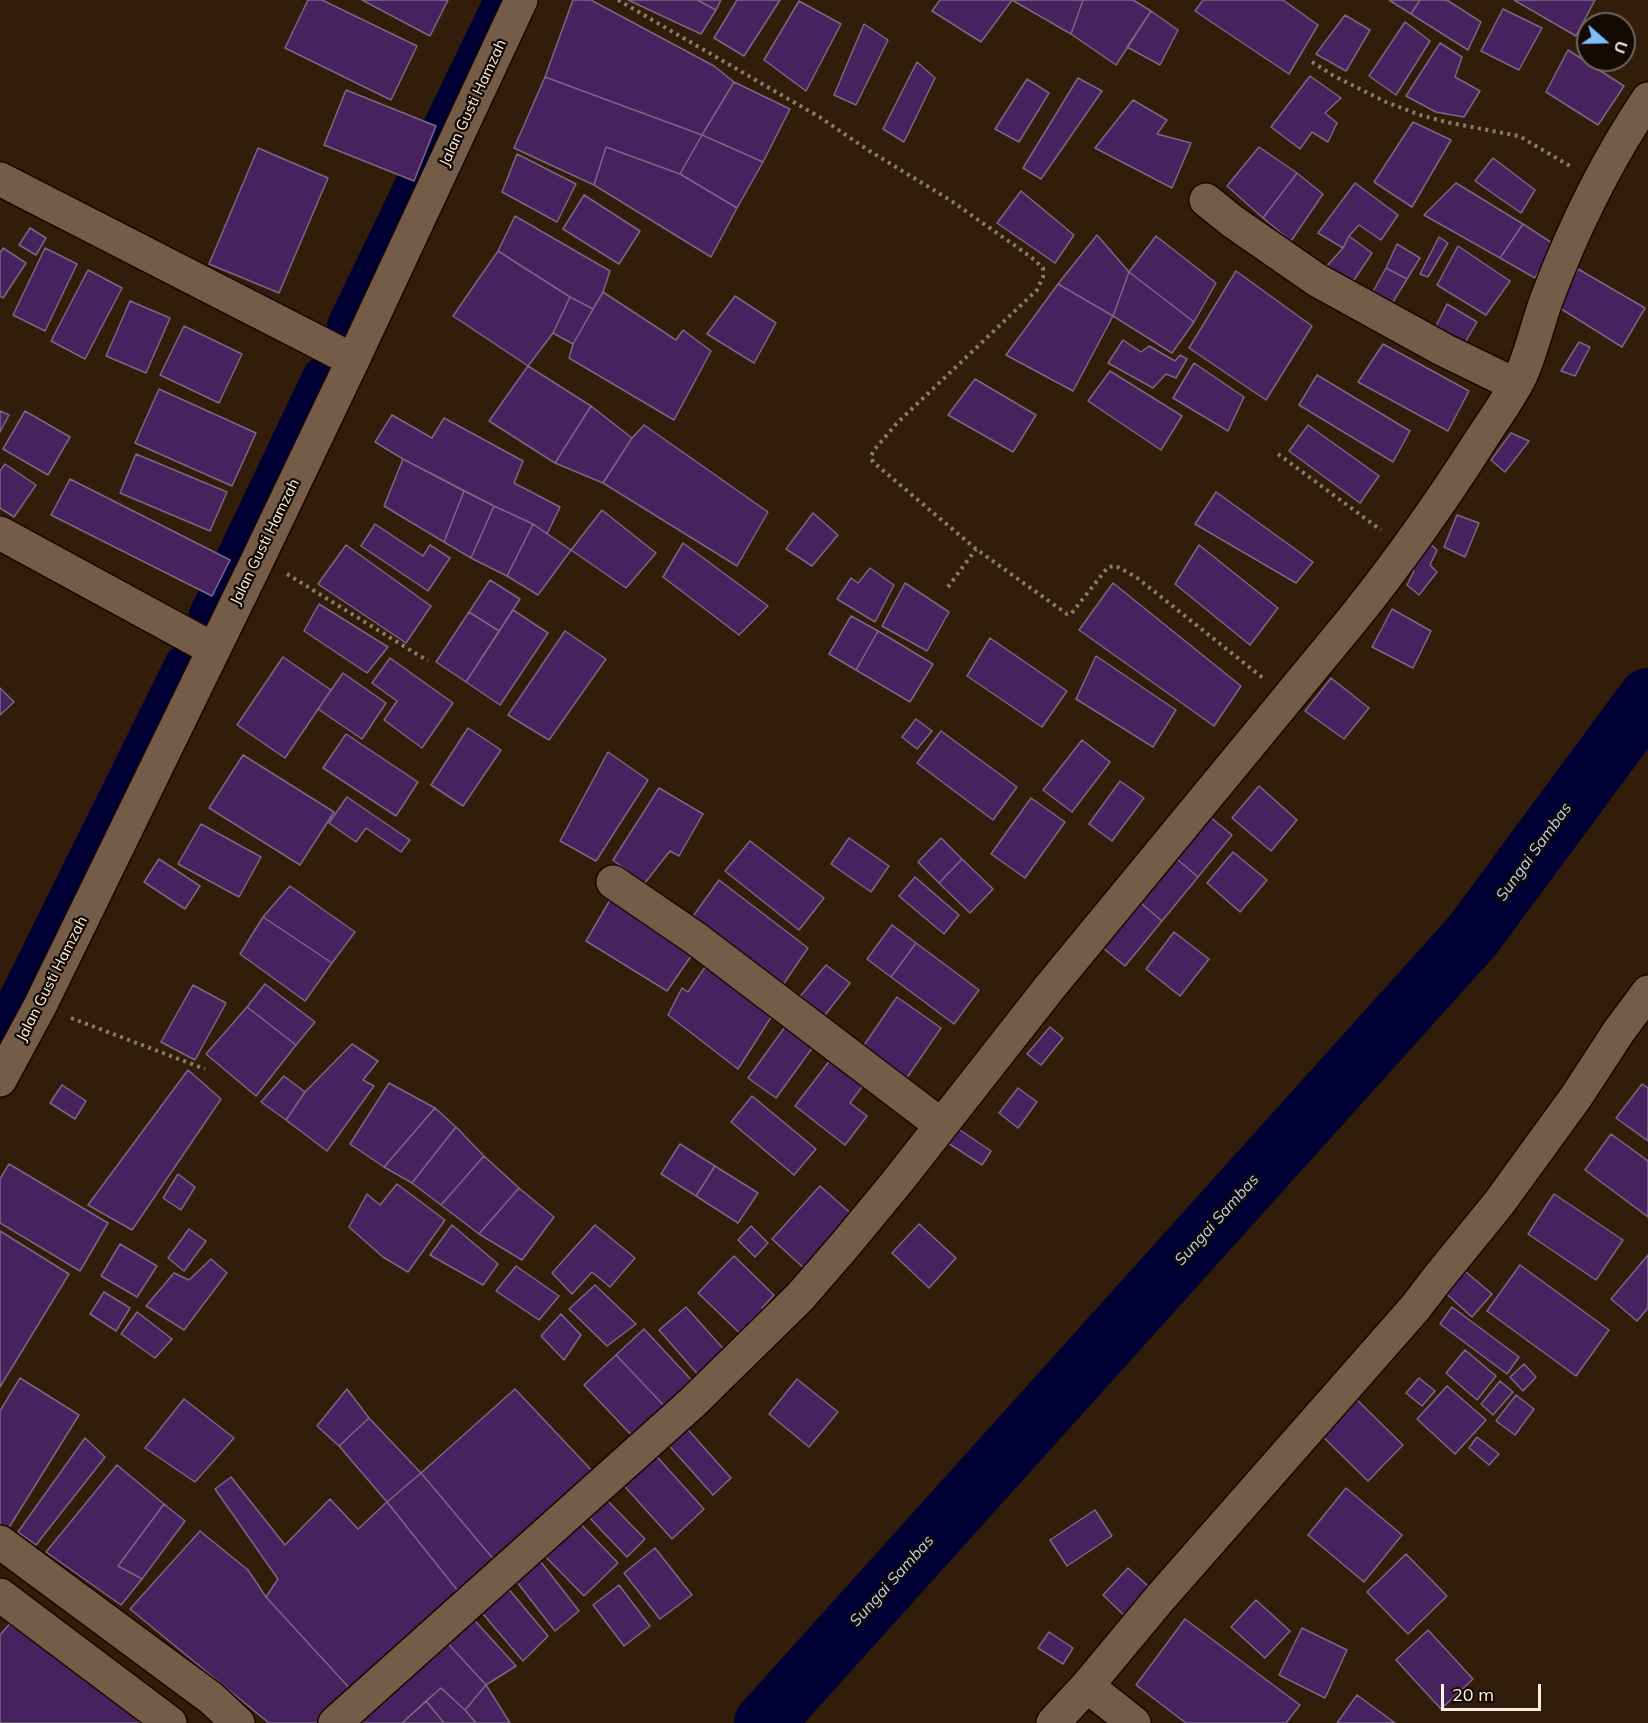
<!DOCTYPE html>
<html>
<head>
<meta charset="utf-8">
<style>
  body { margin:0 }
  #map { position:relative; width:1648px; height:1723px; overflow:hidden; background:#321d0b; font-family:Mulish,sans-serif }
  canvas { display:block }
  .north { position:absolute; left:1576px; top:12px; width:60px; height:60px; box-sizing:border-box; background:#130a04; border:2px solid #71665e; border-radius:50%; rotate:110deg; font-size:16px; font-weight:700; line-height:24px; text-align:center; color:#feefe4 }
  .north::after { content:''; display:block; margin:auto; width:21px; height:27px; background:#7dbef9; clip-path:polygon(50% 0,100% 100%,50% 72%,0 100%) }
  .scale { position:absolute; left:1441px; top:1684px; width:100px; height:27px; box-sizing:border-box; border:3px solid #feefe4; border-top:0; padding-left:8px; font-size:18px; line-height:21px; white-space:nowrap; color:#feefe4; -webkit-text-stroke:4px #130a04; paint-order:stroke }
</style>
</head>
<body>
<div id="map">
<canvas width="1648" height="1723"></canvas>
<div class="north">U</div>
<div class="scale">20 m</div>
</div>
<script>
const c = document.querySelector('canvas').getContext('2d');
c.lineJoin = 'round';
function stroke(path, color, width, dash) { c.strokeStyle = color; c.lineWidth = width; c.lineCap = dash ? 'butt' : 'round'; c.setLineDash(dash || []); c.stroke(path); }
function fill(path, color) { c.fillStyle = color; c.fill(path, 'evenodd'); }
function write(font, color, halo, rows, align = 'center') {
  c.font = font + ' Mulish,sans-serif'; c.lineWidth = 4.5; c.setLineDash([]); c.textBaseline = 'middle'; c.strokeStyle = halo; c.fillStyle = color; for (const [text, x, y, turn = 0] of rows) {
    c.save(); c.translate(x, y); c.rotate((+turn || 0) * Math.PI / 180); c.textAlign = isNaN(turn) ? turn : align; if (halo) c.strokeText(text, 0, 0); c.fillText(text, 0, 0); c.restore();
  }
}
stroke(new Path2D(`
  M344,325L501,0
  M206,614L320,375
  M0,1030L182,663`), '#000035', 34);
stroke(new Path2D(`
  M764,1723L1473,935L1648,698`), '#000035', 60);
const building = new Path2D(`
  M308,0H322L417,46L391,100L285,48Z
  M362,0H448L430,36Z
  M573,0H591L714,66L734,82L702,135L545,77Z
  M628,0H697L716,10L701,34Z
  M697,0H721L716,10Z
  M737,0H780L744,56L714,38Z
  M940,0H1012L981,42L932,11Z
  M1012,0H1083L1071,34Z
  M1083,0H1133L1151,11L1116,65L1071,34Z
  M1203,0H1283L1318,25L1289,74L1195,11Z
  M1389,0H1420L1411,14Z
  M1420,0H1447L1481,22L1468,50L1411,14Z
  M1514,0H1595L1576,36Z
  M799,1L841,24L806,91L764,60Z
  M1503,9L1542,28L1519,70L1481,51Z
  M1151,11L1178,30L1160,65L1127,47Z
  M1345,15L1370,30L1346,71L1316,54Z
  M1405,22L1430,41L1396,95L1369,76Z
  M864,24L888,40L856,105L834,95Z
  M1440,43L1462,57L1455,77L1480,91L1464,117L1436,112L1406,96Z
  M1568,50L1624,86L1598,125L1546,92Z
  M917,62L935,78L904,142L883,129Z
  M1310,76L1341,98L1325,113L1337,123L1328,142L1312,132L1300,149L1271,127Z
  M545,77L702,135L680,174L606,147L594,185L514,148Z
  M1078,78L1102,91L1041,179L1023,168Z
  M1027,79L1049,93L1019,142L995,129Z
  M734,82L790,109L763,162L702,135Z
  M346,90L436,126L414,181L324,145Z
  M1133,100L1167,120L1157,134L1191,143L1172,188L1095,148Z
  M1413,122L1451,140L1412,207L1374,182Z
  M702,135L763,162L737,208L680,174Z
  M606,147L680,174L737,208L711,257L594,185Z
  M1259,147L1297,173L1263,218L1227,186Z
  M258,148L328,178L279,293L209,264Z
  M517,154L576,184L557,222L502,192Z
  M1493,158L1535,190L1521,213L1475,181Z
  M1297,173L1323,194L1291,241L1263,218Z
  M1355,183L1398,215L1381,240L1359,225L1349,236L1343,248L1318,233Z
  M1456,183L1523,224L1500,258L1424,215Z
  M1021,191L1074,235L1055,263L997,223Z
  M584,195L640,231L619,264L563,229Z
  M515,216L610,271L603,292L593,309L570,297L498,251Z
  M1523,224L1555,245L1535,278L1500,258Z
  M30,228L46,238L36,255L19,245Z
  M1097,235L1129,272L1113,316L1058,284Z
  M1156,236L1216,283L1194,322L1129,272Z
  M1349,236L1372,253L1352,283L1326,267L1343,248Z
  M1439,237L1448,243L1428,277L1420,274Z
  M1397,244L1420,258L1407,279L1386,268Z
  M1458,246L1510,281L1486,315L1437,285Z
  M3,248L26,263L3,298L0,296V253Z
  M45,248L77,264L45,331L13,315Z
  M498,251L570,297L553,333L528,366L453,316Z
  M1386,268L1407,279L1388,310L1370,297Z
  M1578,269L1645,308L1622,347L1555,305Z
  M88,270L122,288L85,359L51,341Z
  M1236,271L1312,326L1266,400L1189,348Z
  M1129,272L1194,322L1172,353L1113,316Z
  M1058,284L1113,316L1073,391L1006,355Z
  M603,292L676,340L683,330L711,351L674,420L569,358L573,344Z
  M735,296L776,323L754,363L707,334Z
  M570,297L593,309L573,344L553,333Z
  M130,301L170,318L146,373L106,356Z
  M1447,304L1477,322L1462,348L1433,332Z
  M184,326L242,354L219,403L160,375Z
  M1123,340L1141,352L1149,346L1175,361L1180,355L1187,359L1176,378L1166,374L1153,388L1108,363Z
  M1579,342L1590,347L1575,376L1561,371Z
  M1383,344L1469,391L1448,431L1358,382Z
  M1194,363L1244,397L1228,431L1173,398Z
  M528,366L591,406L555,463L489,421Z
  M1110,371L1182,416L1161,450L1088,401Z
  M1317,375L1410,431L1393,462L1299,405Z
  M975,379L1036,415L1013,452L948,415Z
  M159,389L256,433L232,486L135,443Z
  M591,406L632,438L603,483L555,463Z
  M0,411L9,415L0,432Z
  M25,411L70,437L48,475L3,449Z
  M392,415L432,438L444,418L523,461L514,483L560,507L547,534L533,524L494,506L403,459L375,442Z
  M644,425L768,512L737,566L603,483L632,438Z
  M1308,425L1379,476L1360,503L1289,451Z
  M1511,433L1529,441L1505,472L1491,460Z
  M136,454L227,492L210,531L120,493Z
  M403,459L464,491L444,542L384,506Z
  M5,464L36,485L14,517L0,508V471Z
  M70,479L230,560L212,596L51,515Z
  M464,491L494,506L471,558L444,542Z
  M1216,492L1313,562L1296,583L1195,524Z
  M494,506L533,524L507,576L471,558Z
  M602,510L656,553L626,588L571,550Z
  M813,513L838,535L812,566L786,549Z
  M1457,515L1479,523L1465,557L1444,547Z
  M375,524L423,556L430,545L450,558L428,591L361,546Z
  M533,524L571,550L538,595L507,576Z
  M1427,541L1437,550L1430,565L1437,572L1419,595L1407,585L1414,571L1407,564Z
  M683,543L768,606L739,635L663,577Z
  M346,545L431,606L406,643L318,584Z
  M1199,545L1278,608L1250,645L1175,584Z
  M870,568L894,585L875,622L837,599L851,578L858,583Z
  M490,580L520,599L499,631L469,612Z
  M905,583L949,612L927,651L882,626Z
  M1113,583L1241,686L1214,726L1079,630Z
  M319,604L388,647L367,673L304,631Z
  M1392,609L1431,631L1413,668L1372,647Z
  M513,610L548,633L500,705L466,682Z
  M469,612L499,631L466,682L436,662Z
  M851,616L878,631L856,670L829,654Z
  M565,631L606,659L549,740L508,715Z
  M878,631L933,664L910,702L856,670Z
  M990,638L1067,691L1042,727L967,676Z
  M1096,656L1176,710L1153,747L1076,699Z
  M283,657L331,690L285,758L237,725Z
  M390,658L453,703L422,748L384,720L397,701L372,683Z
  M343,673L386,703L362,739L318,709Z
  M1331,678L1369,708L1344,739L1305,711Z
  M0,688L14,702L0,715Z
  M916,719L932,731L917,749L902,737Z
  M468,728L501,750L463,806L431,785Z
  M941,731L1017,787L993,820L917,763Z
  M346,734L418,782L396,816L323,768Z
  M1082,740L1110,762L1072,812L1043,790Z
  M608,752L648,780L596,861L560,841Z
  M243,755L334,812L300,865L209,808Z
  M1120,781L1144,798L1112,841L1089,824Z
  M1259,786L1297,820L1271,851L1232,818Z
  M659,788L703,814L679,856L670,851L644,884L613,860Z
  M347,797L410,840L401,852L366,828L356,842L329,823Z
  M1031,798L1065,822L1025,878L991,854Z
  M1204,812L1232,835L1198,877L1171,854Z
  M201,824L261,857L239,897L178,864Z
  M849,838L889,866L871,892L831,864Z
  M941,838L962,859L939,883L918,862Z
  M750,841L824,898L799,930L725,871Z
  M1233,852L1267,880L1240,912L1207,883Z
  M1171,854L1198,877L1162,921L1135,898Z
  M159,859L200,886L185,909L144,882Z
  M962,859L993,889L970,913L939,883Z
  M915,877L959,915L944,934L899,896Z
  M719,880L808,948L778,992L686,926Z
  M290,886L355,932L332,963L263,917Z
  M613,895L698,946L667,991L586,941Z
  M1135,898L1162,921L1125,966L1098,944Z
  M263,917L332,963L305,1001L240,954Z
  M892,925L916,943L891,977L867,959Z
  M1174,932L1209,959L1180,996L1146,969Z
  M916,943L979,990L954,1024L891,977Z
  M712,957L777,1008L738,1069L668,1015L682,988L688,992Z
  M826,965L850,983L818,1024L794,1004Z
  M265,984L315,1022L296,1045L247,1007Z
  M193,985L226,1003L195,1060L161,1042Z
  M897,997L941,1028L904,1082L860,1051Z
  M247,1007L296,1045L256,1096L206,1054Z
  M790,1020L818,1040L776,1098L748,1078Z
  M1050,1027L1063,1038L1041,1065L1027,1054Z
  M352,1044L378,1061L363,1080L374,1086L327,1151L286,1120L305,1092Z
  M834,1055L867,1080L850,1103L867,1116L845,1145L795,1106Z
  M188,1070L221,1099L132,1230L88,1205Z
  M284,1076L305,1092L286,1120L261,1102Z
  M389,1083L435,1108L384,1167L350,1144Z
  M1642,1084L1648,1088V1141L1616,1118Z
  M62,1085L86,1101L75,1119L50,1103Z
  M1018,1088L1037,1102L1018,1128L999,1113Z
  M752,1096L816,1149L794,1175L731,1122Z
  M435,1108L456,1127L412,1183L384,1167Z
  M456,1127L484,1156L441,1205L412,1183Z
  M957,1128L991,1151L982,1165L948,1143Z
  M1611,1134L1648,1161V1217L1585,1170Z
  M680,1144L715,1166L696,1196L661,1174Z
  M484,1156L519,1188L479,1234L441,1205Z
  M9,1164L108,1223L80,1271L0,1223V1179Z
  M715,1166L758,1193L738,1223L696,1196Z
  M178,1174L195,1187L181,1210L163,1198Z
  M397,1184L445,1220L408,1272L383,1257L349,1227L367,1194L380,1205Z
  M820,1186L855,1217L807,1271L772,1239Z
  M519,1188L554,1217L522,1260L479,1234Z
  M1554,1194L1623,1240L1596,1280L1528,1234Z
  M919,1224L956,1258L929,1288L892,1253Z
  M452,1225L498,1264L483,1285L430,1255Z
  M595,1225L635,1258L610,1287L592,1272L572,1294L552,1273Z
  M751,1226L768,1243L755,1257L738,1240Z
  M189,1229L206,1241L184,1271L168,1258Z
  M0,1231L69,1274L0,1387Z
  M120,1244L157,1266L137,1297L101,1276Z
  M1648,1255V1308L1637,1321L1611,1299Z
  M734,1256L774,1295L762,1308L772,1317L749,1342L698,1293Z
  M211,1259L227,1273L184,1330L146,1306L174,1273L189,1280Z
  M1520,1265L1609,1330L1576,1376L1487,1311Z
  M516,1266L559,1296L539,1320L496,1291Z
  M1460,1267L1492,1294L1472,1317L1441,1289Z
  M595,1285L636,1324L607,1346L569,1309Z
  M104,1292L130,1308L116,1331L90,1314Z
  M686,1307L728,1354L701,1378L659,1330Z
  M1452,1307L1519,1357L1507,1374L1440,1324Z
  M137,1312L172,1339L155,1358L121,1334Z
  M561,1314L581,1335L564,1360L541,1336Z
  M644,1329L696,1385L669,1411L616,1355Z
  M1465,1350L1496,1376L1477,1400L1446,1373Z
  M616,1355L669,1411L637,1441L584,1385Z
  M1524,1364L1536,1377L1523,1391L1510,1377Z
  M20,1378L79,1415L8,1529L0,1524V1411Z
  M1419,1378L1435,1391L1422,1406L1406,1393Z
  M797,1379L838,1412L809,1447L769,1414Z
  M1500,1381L1513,1392L1493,1415L1481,1404Z
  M1447,1386L1486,1420L1455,1454L1417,1419Z
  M347,1389L369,1418L339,1446L317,1426Z
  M515,1389L596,1475L495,1561L421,1473Z
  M1349,1392L1403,1445L1368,1481L1314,1428Z
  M1516,1395L1534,1409L1515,1435L1496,1421Z
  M184,1399L234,1438L195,1482L145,1448Z
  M369,1418L421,1473L387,1502L339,1446Z
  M682,1423L731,1478L713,1495L664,1440Z
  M1477,1437L1499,1454L1489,1465L1469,1448Z
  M85,1438L105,1457L36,1545L18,1532Z
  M650,1449L704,1509L672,1539L618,1479Z
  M117,1465L164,1504L118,1566L142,1579L121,1605L46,1552Z
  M421,1473L495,1561L458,1591L387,1502Z
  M231,1477L285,1545L330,1499L358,1529L387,1502L458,1591L353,1692L266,1597L278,1579L215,1489Z
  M1346,1488L1402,1535L1364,1582L1308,1535Z
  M602,1495L645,1539L627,1557L584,1512Z
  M164,1504L185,1521L142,1579L118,1566Z
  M1095,1510L1112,1536L1067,1566L1050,1540Z
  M575,1518L618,1563L584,1596L541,1552Z
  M200,1531L248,1570L266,1597L353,1692L322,1723H269L130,1609Z
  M655,1548L692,1595L660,1619L624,1573Z
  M534,1553L579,1611L555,1631L510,1573Z
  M1406,1554L1447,1596L1408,1634L1367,1592Z
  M1128,1568L1157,1594L1131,1622L1103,1595Z
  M501,1580L548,1636L523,1661L477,1607Z
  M619,1585L650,1626L624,1646L593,1605Z
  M1256,1600L1290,1631L1265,1658L1231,1627Z
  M467,1612L516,1666L486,1685L440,1635Z
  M1185,1619L1300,1705L1286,1723H1186L1136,1685Z
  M13,1620L145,1723H0V1635Z
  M1302,1628L1347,1650L1325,1698L1279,1675Z
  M1428,1630L1473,1679L1441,1709L1396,1660Z
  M1049,1632L1073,1648L1063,1664L1038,1648Z
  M440,1635L486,1685L465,1710L441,1688L402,1723H338Z
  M486,1685L510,1723H476L465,1710Z
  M441,1688L465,1710L476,1723H444L426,1701Z
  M1357,1695L1395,1723H1337Z
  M426,1701L444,1723H402Z`);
fill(building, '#48225f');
stroke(building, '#786983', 1.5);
const minor = new Path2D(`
  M0,179L353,360
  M1206,200L1232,221L1317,280L1444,350L1516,385
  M0,533L213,649
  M613,882L695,938L941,1125
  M0,1542L211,1698L238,1723
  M0,1595L170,1723
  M1087,1686L1134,1723
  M335,1723L692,1403L800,1297L845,1245L897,1182L1050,987L1353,619C1399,562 1441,502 1480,441C1494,419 1510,398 1521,375C1533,349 1538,320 1549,293C1575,225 1607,160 1648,99
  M1053,1723L1087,1686L1161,1597L1415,1308L1438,1278L1499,1203L1576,1097L1619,1031L1648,992`);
const tertiary = new Path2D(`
  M0,1080L40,1006L259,557L353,360L521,0`);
stroke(minor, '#190700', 36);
stroke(tertiary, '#190700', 36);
stroke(new Path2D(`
  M618,0L821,118L868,150L950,200L1031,257L1043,268V277L1037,290L897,423L874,450L871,456L873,462L976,549L1067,614H1071L1108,567L1116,566L1136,577L1263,678
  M1312,62L1334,76L1386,102L1420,115L1446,122L1519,136L1570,166
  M1278,454L1381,530
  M287,574L428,661
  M948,587L976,549
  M71,1018L205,1069`), '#8c7a6b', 4, [3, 4.5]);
stroke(minor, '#755c49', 33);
stroke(tertiary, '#755c49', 33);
write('15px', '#feefe4', '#130a04', [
  ["Jalan Gusti Hamzah",473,103,-65],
  ["Jalan Gusti Hamzah",265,542,-64],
  ["Jalan Gusti Hamzah",52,979,-63]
]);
write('italic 16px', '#b9cff2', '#130a04', [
  ["Sungai Sambas",1534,852,-54],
  ["Sungai Sambas",1217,1220,-48],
  ["Sungai Sambas",892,1581,-48]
]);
</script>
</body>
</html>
